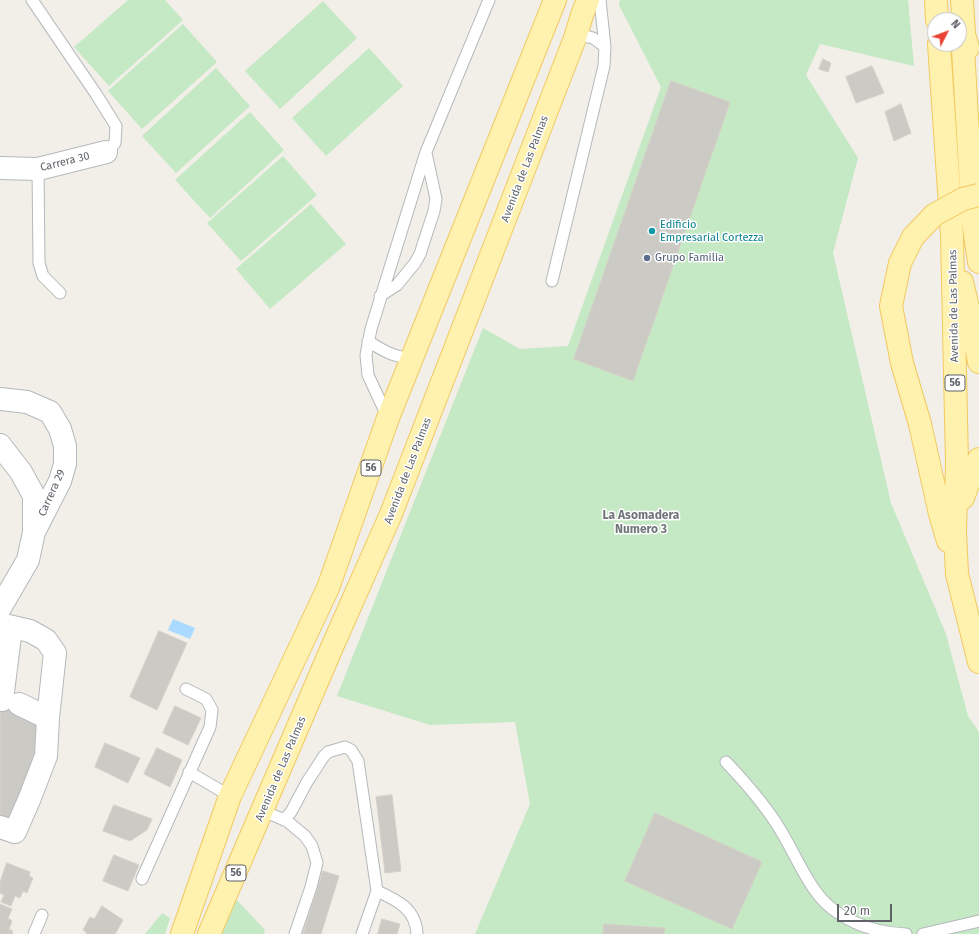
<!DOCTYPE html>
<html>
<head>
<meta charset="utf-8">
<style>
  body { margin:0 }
  #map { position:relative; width:979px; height:934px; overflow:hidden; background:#f1efe8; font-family:"Fira Sans",sans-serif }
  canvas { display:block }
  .north { position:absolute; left:927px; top:12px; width:40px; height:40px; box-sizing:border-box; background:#fff; border:1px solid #bfc1c3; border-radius:50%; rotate:48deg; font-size:11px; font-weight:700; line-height:16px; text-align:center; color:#5f6368 }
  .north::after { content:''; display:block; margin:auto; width:14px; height:18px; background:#ea4335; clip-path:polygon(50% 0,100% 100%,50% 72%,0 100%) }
  .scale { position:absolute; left:837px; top:904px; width:55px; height:18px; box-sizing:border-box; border:2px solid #5f6368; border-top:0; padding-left:5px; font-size:12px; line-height:14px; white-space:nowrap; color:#5f6368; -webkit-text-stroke:3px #fff; paint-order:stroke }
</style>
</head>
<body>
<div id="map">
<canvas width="979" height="934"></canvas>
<div class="north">N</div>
<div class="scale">20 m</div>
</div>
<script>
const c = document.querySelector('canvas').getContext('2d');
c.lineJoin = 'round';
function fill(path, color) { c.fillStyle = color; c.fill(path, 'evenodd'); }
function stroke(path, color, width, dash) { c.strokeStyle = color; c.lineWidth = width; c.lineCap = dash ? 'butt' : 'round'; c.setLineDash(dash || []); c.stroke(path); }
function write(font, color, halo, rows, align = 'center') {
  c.font = font + ' "Fira Sans",sans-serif'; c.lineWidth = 3; c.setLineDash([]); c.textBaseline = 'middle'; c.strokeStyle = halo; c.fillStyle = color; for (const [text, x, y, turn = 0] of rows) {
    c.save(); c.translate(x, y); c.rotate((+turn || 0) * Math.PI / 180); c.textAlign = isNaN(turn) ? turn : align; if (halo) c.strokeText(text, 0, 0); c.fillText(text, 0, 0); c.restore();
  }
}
fill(new Path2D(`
  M128,0H165L183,20L109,86L74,47Z
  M620,0H908L914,66L820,44L806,75L858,158L833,253L891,503L946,634L968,716L979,732V934H475L530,804L515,722L430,725L337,696L483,328L520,349L568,346L661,87L619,5Z
  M323,1L357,38L280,109L245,71Z
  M183,24L217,62L142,129L108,91Z
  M369,48L403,86L326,156L292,118Z
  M216,68L250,106L176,173L142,136Z
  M250,112L284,150L210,218L175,180Z
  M283,156L317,195L241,261L207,223Z
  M311,204L346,244L270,309L236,269Z
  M232,895L265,930L264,934H219Z
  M162,913L170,918L165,934H145Z`), '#c5e8c5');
fill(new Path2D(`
  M173,619L195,628L190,639L168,630Z`), '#aadaff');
const building = new Path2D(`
  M823,59L831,63L828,72L819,69Z
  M872,66L884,93L856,103L846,77Z
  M671,81L730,102L633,381L574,359Z
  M901,104L911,133L894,141L885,112Z
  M159,631L187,643L157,710L130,697Z
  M3,705L45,719L12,824L0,821V714Z
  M175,706L201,718L188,745L163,733Z
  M105,743L140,758L128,783L95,767Z
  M157,748L182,760L170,787L144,774Z
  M392,795L401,871L385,873L376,797Z
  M114,805L152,819L147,830L130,841L103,831Z
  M655,813L762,862L732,929L625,881Z
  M114,855L139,865L128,891L103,881Z
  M7,863L30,872L29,876L33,878L27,893L23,891L20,898L15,896L11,906L1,902L4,895L0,893V882Z
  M323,871L339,876L321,934H303Z
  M0,904L12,909L8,918L12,921L9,929L13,931L12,934H0Z
  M102,906L123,920L115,934H86L87,933L83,930L90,917L94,919Z
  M382,919L400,924L397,934H378Z
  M604,924L665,928L664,934H603Z`);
fill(building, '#cccac5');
stroke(building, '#d6d1c6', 1);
const lane = new Path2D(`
  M32,0L96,94L116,126L115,143L106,152
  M575,38C591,35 593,37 605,47
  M38,169L39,263L43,276L60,293
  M552,281L604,66L605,47L600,0
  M380,296L397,285L415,263L420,254L434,211L436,199L426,153
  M368,341C385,352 392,356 413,359
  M388,418L368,375L366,355L371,329L426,152L489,0
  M726,762C745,782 761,800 776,823C790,844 800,869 814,889C834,919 872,933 906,934
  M189,772L230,796
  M263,811L287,821L305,836L312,846L317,863L311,887L295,934
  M284,820L291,812L307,782L324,756L328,752L345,747L351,750L358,761L377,891L362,934
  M142,879L210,727L212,710L206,699L186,689
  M377,891C397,900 416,909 417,934
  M34,934L42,915
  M923,934L979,921`);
const street = new Path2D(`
  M0,168L38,169L106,152
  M0,399L27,402L50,412L60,429L65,446V464L60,481L34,532L28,560L0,608
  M0,445L21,472L34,496V529
  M0,624L30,631L46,640L55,653L48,718L46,756L29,800L15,832L0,827
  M2,700L11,628
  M19,704L48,718`);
const primary = new Path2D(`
  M936,0L937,20
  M962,0L964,34L968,48
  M964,34L963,48L973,221L979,262
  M939,44L952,236L957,463L955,531L957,574L979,662
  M962,282L971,320L979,338
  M972,323L979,362
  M920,424L940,514L948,541
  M963,498L973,470L979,459
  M182,934L230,796L328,588L388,418L555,0
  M209,934L333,645L391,514L575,38L583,12L588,0`);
stroke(lane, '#b5b8bc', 13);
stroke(street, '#b5b8bc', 24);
stroke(primary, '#f2c960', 24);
stroke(lane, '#fff', 11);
stroke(street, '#fff', 22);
stroke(primary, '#fff2af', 22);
const primaryBridge = new Path2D(`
  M920,424L902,363L891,306L900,263L913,237L934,215L963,199L979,195`);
stroke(primaryBridge, '#f2c960', 24, []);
stroke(primaryBridge, '#fff2af', 22);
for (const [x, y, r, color] of [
  [652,231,4,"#0f9aa8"],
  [647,258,4,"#5c6f8a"]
]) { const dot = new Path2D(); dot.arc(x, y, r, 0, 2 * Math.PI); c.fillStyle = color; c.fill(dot); stroke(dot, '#fff', 1.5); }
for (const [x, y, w] of [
  [955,383,20],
  [371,468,20],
  [236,873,20]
]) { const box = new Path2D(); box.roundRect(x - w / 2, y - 8, w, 16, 3); c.fillStyle = '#fff'; c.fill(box); stroke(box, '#5f6368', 1); }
write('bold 10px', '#5f6368', null, [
  ["56",955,383],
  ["56",371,468],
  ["56",236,873]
]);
write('11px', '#5f6368', '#fff', [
  ["Carrera 30",65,162,-14],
  ["Avenida de Las Palmas",525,169,-69],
  ["Avenida de Las Palmas",954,306,-91],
  ["Avenida de Las Palmas",408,471,-69],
  ["Carrera 29",52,493,-66],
  ["Avenida de Las Palmas",281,769,-67]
]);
write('11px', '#0d838f', '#fff', [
  ["Edificio",660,225],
  ["Empresarial Cortezza",660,238]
], 'left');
write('11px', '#4e5e75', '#fff', [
  ["Grupo Familia",655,258]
], 'left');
write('bold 12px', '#70757a', '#fff', [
  ["La Asomadera",641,516],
  ["Numero 3",641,530]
]);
</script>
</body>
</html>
